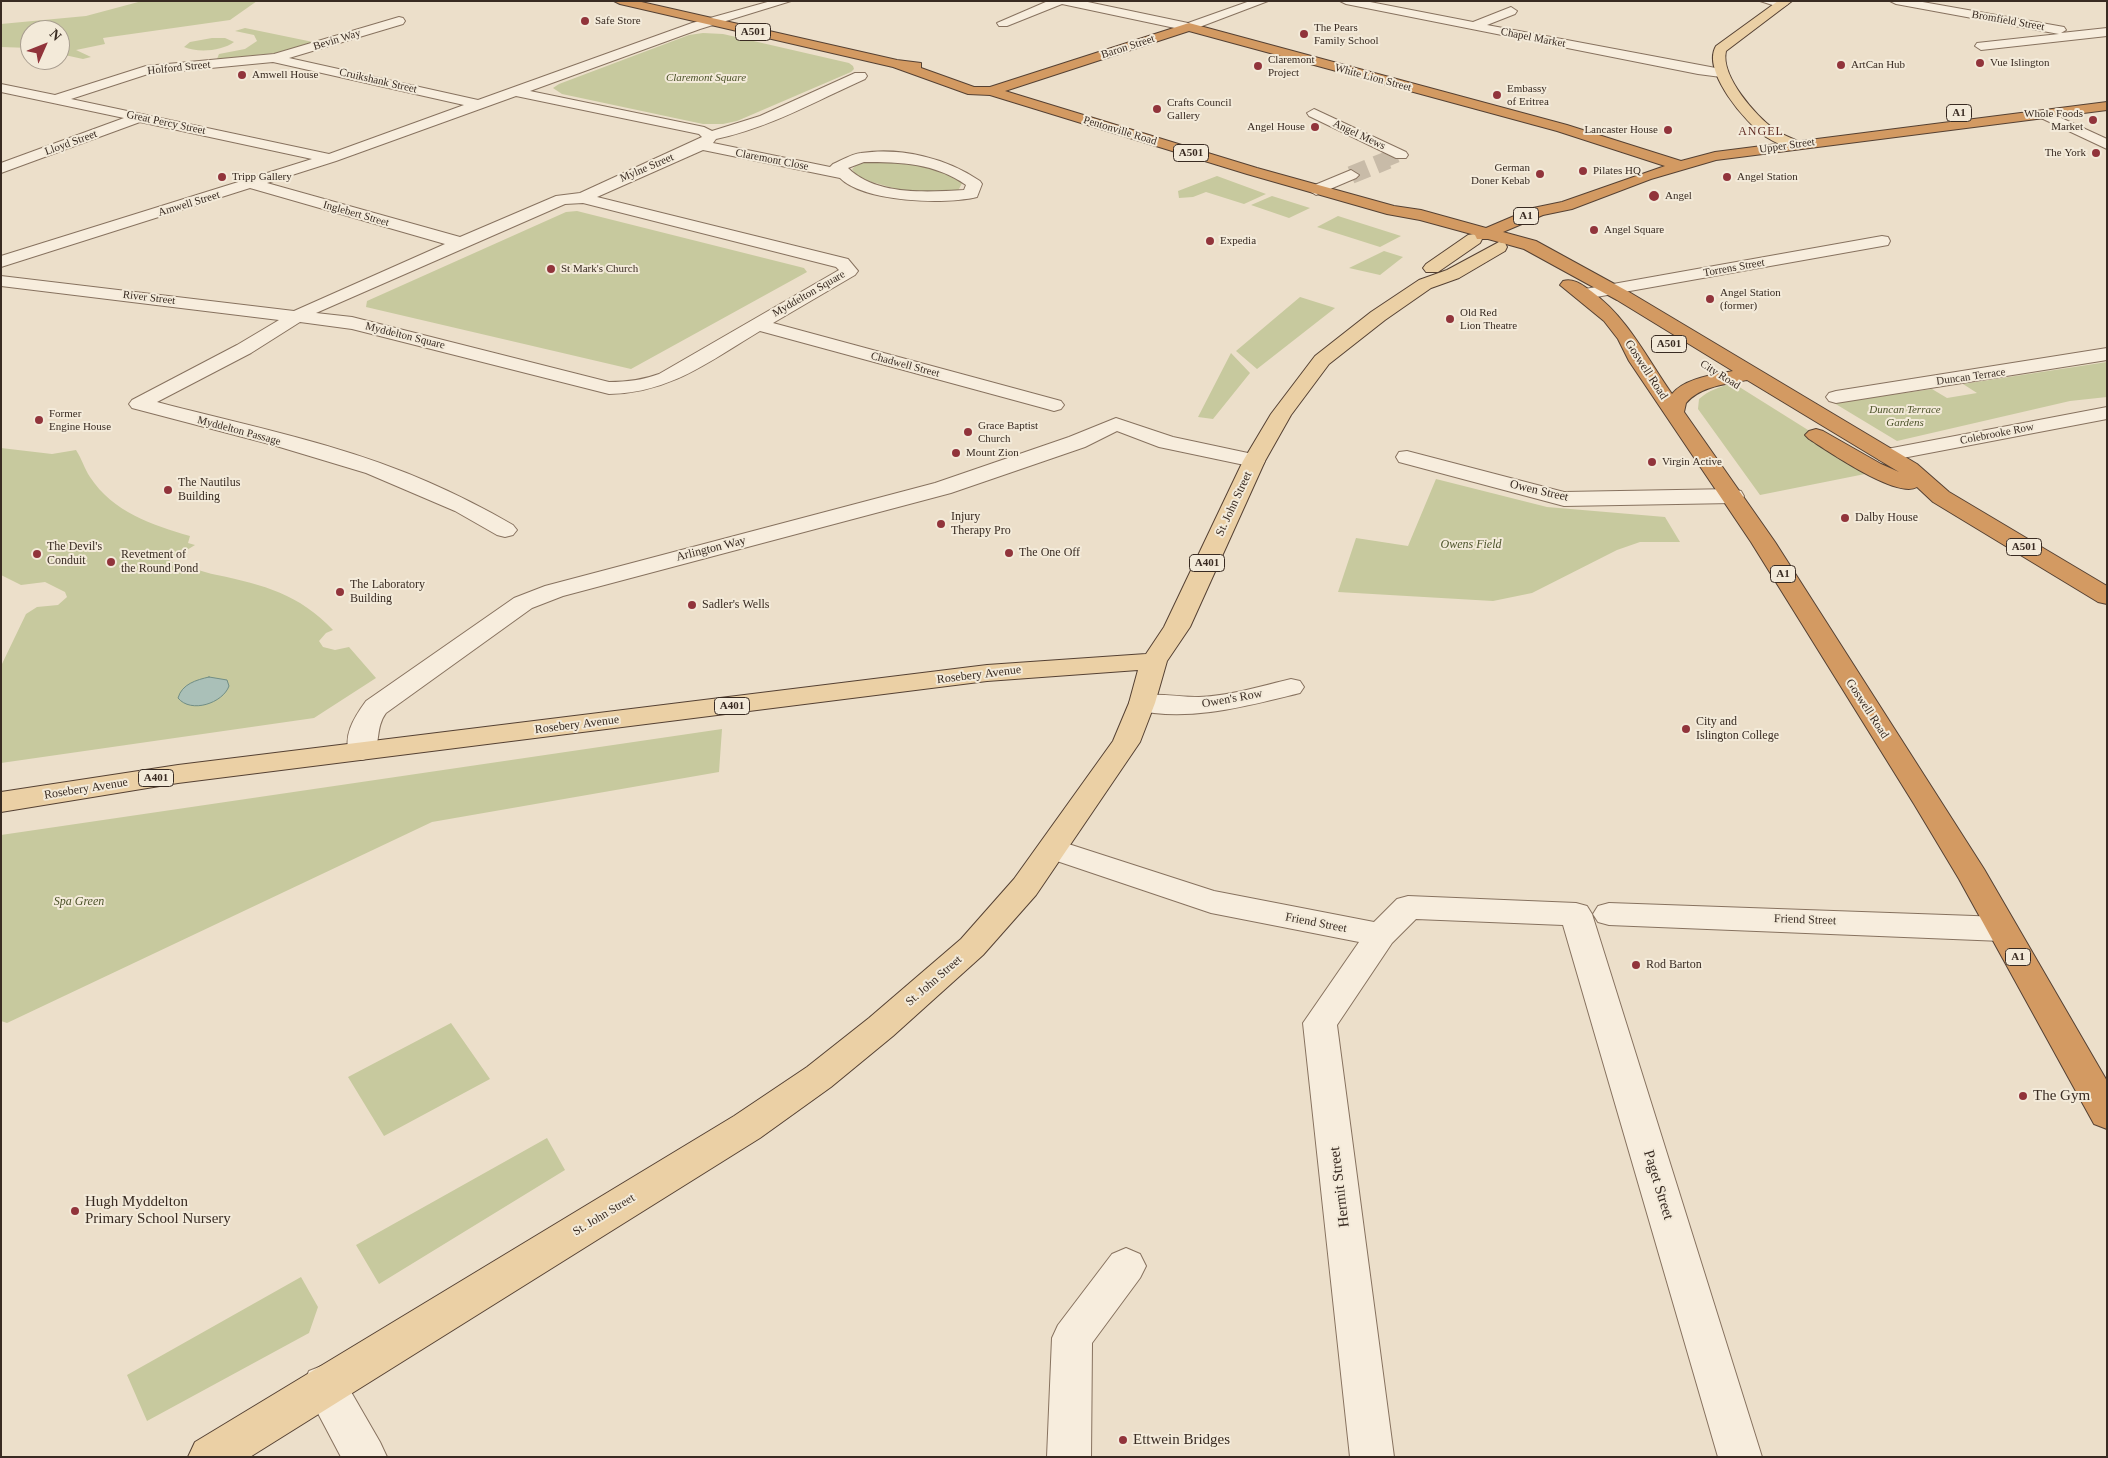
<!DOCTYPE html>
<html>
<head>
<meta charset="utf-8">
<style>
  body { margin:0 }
  #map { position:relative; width:2108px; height:1458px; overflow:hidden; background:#ecdfca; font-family:Georgia,serif }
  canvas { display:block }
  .frame { position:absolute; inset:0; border:2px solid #392b22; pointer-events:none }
  .north { position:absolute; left:20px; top:20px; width:50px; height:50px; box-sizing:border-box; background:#f3ead9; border:1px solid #a99e90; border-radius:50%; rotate:46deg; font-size:14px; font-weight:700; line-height:20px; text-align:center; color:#392b22 }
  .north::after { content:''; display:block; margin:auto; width:18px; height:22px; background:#91343b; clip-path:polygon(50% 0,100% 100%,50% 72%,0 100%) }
</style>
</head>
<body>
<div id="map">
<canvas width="2108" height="1458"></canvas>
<div class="frame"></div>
<div class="north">N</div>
</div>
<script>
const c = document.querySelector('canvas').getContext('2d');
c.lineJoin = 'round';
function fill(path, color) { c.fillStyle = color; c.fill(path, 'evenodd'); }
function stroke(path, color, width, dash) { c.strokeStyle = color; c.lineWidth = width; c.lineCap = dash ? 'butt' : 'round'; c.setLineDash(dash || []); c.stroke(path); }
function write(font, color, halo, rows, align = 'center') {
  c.font = font + ' Georgia,serif'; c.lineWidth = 4; c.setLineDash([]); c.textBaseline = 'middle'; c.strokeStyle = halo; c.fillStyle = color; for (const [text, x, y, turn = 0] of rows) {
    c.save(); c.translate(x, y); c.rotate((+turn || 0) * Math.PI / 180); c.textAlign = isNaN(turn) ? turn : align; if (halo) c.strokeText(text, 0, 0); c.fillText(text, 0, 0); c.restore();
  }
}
fill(new Path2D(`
  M142,1H257L230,20L103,38L105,44L76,50L91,57L83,59L60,54V30H30V48L1,47V24L86,16Z
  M245,28L313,42L276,53L217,59L219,54L245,49L257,41L254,35L235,31Z
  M703,33L723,34L849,63L853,66L854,69L851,72L737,121L723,124H703L562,94L553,88L559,84L689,35Z
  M212,38H225L234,42C222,51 198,53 184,47L190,42Z
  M876,160C906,163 938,163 962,183L958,191L938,194L907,192L858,178L852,169L859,163Z
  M1217,176L1266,194L1244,204L1206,192L1193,197L1179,198L1178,191Z
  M1272,196L1310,208L1289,218L1251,205Z
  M577,211L804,268L807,272L631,369L366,307L367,301L566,212Z
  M1338,216L1401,236L1380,247L1317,227Z
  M1384,251L1403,257L1380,275L1349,268Z
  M1300,297L1335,308L1257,369L1236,351Z
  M1231,353L1250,373L1213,419L1198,417Z
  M2107,362V397L2070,401L1897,441L1834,403L1932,389L1947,398L1977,393L1963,384Z
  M1733,383L1875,472L1760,495L1698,409L1699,399C1709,390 1720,387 1733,383Z
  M1,448L52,454L76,450C82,459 84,468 90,477C113,512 152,525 190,536L188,543L195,545L169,561C185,565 201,572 217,575C264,585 299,594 333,630L326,633L319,641L323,647L335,650L349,647L376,678L314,718L1,763V666L26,614L37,607L58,605L67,597L65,592L45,582L21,585L1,575Z
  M1436,479L1547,507L1665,517L1680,542H1640L1617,550L1532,593L1493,601L1338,592L1356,538L1408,546Z
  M722,729L719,772L432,822L7,1023L1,1021V835Z
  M451,1023L490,1079L384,1136L348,1077Z
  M547,1138L565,1170L379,1284L356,1245Z
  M301,1277L318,1307L309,1333L147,1421L127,1375Z`), '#c7c99e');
const water = new Path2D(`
  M209,677L227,680L229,686C223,703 191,714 178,698C182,684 196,680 209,677Z`);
fill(water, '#aac0b8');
stroke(water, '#718e85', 1);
stroke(new Path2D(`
  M1385,161L1397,156`), '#c8bba8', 13, [13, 7]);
stroke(new Path2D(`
  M1351,175L1388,160`), '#c8bba8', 18, [18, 9]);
const minor = new Path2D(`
  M771,1H791L700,29L530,91L704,127L712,131L760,116L855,73H865L867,76L865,79C816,101 769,128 716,139L713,143L830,167L833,164C842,160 852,154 861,153C901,147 947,158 980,181L982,184L977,197C945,205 864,202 840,178L703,150L597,197L848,259L858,271L855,275L773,323L1061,401L1064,405L1061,409L1054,411L1047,409L760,331C710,361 670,393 609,394L352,329L300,322L251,353L157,402C248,426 342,444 428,482C458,495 485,509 513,525L517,530L513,535L505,537L497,535L455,511L366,473L273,445L132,408L129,404L132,400L237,345L279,320L1,286V276L294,311L445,244L250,188L1,267V256L312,159L140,122L1,173V163L124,118L1,92V84L55,95L146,66L274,54L399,17L403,18L405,21L403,24L289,58L478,100L692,23ZM273,62L464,105L329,154L71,99L148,74ZM516,96L699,134L702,137L580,193L556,196L460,237L267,183L336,161ZM864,162C901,162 935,163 966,185L964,190C928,192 876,196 848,168ZM583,203L836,267L839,270L659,374C643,380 627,382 609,382L352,317L316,313L565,204Z
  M1048,1H1083L1188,23L1250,1H1268L1189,31L1062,4L1007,26H999L997,23Z
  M1340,1H1365L1473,22L1511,7L1517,11L1515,14L1487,25L1721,69L1728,73L1721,77L1698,74L1346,4Z
  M1760,1H1785L1788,4L1782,8Z
  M1890,1H1917L2064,27L2066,30L2061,33L2107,28V36L1981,50L1975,46L1977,43L2059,34L1896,4Z
  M1314,109L1406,152L1408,155L1406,158H1396L1309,116L1307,113Z
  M2046,111L2107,139V149L2041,118L2039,115L2041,112Z
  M1351,170L1359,175L1356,178L1316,195L1308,190L1310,187Z
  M1882,236L1888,237L1890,241L1888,245L1585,299L1579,298L1576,294L1579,290L1585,289Z
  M2107,348V360L1836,403L1829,401L1826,397L1829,393L1836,391Z
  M2107,407V419L1887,461L1879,460L1876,455L1879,450L1887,449Z
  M1116,418L1173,437L1262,456L1265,461L1262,466L1254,467L1159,447L1117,431L1085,447L951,493L563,596L532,608L386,713C375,728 381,743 372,757L362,760L352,757C340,739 355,716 366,701L514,598L545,586L935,483L1069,437Z
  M1407,451L1564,492L1733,489L1741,491L1744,496L1741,501L1733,503L1564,506L1399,462L1396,457L1399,452Z
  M1291,679L1300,681L1304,687L1300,693C1247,706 1187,723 1132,709L1129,703L1132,697C1154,692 1177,697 1199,697C1230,696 1261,686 1291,679Z
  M1053,839L1214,891L1374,922L1397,899L1408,896L1576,903L1587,906L1592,914L1762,1457H1718L1563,925L1416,919L1392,943L1337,1025L1394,1457H1350L1303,1023L1359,942L1211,913L1042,856L1038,849L1042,842Z
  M1609,903L2002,917L2013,921L2018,929L2013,937L2002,941L1609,925L1598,922L1593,914L1598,906Z
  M1126,1248L1140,1254L1146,1266L1140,1278L1092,1343L1091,1457H1047L1052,1338L1058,1325L1112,1254Z
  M324,1365L339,1371L380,1442L387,1457H341L303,1385L309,1371Z`);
const major = new Path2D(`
  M1778,1H1792L1726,51C1720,76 1756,116 1775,130C1783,135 1792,138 1800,142L1802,145L1795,149C1785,147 1774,142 1766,137C1746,123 1701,71 1716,46Z
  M1474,234L1480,235L1482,239L1480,243L1438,272H1426L1423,268L1426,264L1468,235Z
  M1499,242L1505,243L1507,247L1505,251L1459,278L1431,288L1385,320L1329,364L1291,415L1265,461L1190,627L1167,661L1155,703L1140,742L1036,895L983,955L893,1036L831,1087L760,1138L250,1457H188L195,1442L734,1116L807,1067L869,1018L961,939L1014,879L1113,741L1129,703L1138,670L987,681L178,783L1,812V792L178,765L987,665L1146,654L1164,627L1243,461L1271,414L1315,356L1371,312L1419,280L1447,270Z`);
const highway = new Path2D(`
  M614,1H637L897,60L921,63V68L974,87H990L1189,23L1567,125L1681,161L1715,152L2107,102V110L1716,160L1651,179L1572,209L1543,215L1503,232L1536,241L1629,292L1917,464L1949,492L2107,586V604L2098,602L1933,502L1917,487C1897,499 1828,451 1809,439L1805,435L1809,431L1816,429L1823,431L1881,464L1899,472L1747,380C1727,384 1700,386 1686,403L1684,412L1775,542L1984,869L2107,1081V1129L2094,1124L1959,879L1914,804L1751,542L1629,361L1618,339L1604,321L1560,285L1563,281C1574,278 1582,285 1591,291C1628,318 1646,357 1672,394C1685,378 1713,375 1733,371L1617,300L1524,249L1488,239H1477L1475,235L1420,220L1387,214L1247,174L990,95L968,94L893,67L620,4ZM1189,31L1557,131L1665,166L1562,202L1533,208L1486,228L1421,210L1394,206L1257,168L1005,91Z`);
stroke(minor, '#87725f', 2);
stroke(major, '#554133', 2);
stroke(highway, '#554133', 2);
fill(minor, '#f7eddd');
fill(major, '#ebd0a5');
fill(highway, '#d39a62');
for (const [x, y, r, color] of [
  [585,21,5,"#91343b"],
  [1304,34,5,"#91343b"],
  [1980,63,5,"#91343b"],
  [1841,65,5,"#91343b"],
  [1258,66,5,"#91343b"],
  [242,75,5,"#91343b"],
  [1497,95,5,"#91343b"],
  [1157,109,5,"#91343b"],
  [2093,120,5,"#91343b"],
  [1315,127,5,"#91343b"],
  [1668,130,5,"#91343b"],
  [2096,153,5,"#91343b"],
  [1583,171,5,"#91343b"],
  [1540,174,5,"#91343b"],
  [222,177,5,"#91343b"],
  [1727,177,5,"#91343b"],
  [1654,196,6,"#91343b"],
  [1594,230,5,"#91343b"],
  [1210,241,5,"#91343b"],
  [551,269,5,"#91343b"],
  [1710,299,5,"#91343b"],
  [1450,319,5,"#91343b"],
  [39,420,5,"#91343b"],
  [968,432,5,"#91343b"],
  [956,453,5,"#91343b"],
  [1652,462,5,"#91343b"],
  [168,490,5,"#91343b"],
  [1845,518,5,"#91343b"],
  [941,524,5,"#91343b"],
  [1009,553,5,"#91343b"],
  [37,554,5,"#91343b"],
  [111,562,5,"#91343b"],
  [340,592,5,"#91343b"],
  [692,605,5,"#91343b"],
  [1686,729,5,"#91343b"],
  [1636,965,5,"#91343b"],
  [2023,1096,5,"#91343b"],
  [75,1211,5,"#91343b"],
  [1123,1440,5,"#91343b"]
]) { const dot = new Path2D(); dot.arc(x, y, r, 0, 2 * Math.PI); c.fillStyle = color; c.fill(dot); stroke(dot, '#f3ead9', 2); }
write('11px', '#392b22', '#f3ead9', [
  ["Safe Store",595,21],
  ["The Pears",1314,28],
  ["Family School",1314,41],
  ["Claremont",1268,60],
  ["Project",1268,73],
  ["Vue Islington",1990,63],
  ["ArtCan Hub",1851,65],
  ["Amwell House",252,75],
  ["Embassy",1507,89],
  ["of Eritrea",1507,102],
  ["Crafts Council",1167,103],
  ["Gallery",1167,116],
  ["Whole Foods",2083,114,"right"],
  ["Market",2083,127,"right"],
  ["Angel House",1305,127,"right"],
  ["Lancaster House",1658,130,"right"],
  ["The York",2086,153,"right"],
  ["German",1530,168,"right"],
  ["Doner Kebab",1530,181,"right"],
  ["Pilates HQ",1593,171],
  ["Tripp Gallery",232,177],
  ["Angel Station",1737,177],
  ["Angel",1665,196],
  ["Angel Square",1604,230],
  ["Expedia",1220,241],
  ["St Mark's Church",561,269],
  ["Angel Station",1720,293],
  ["(former)",1720,306],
  ["Old Red",1460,313],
  ["Lion Theatre",1460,326],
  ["Former",49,414],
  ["Engine House",49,427],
  ["Grace Baptist",978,426],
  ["Church",978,439],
  ["Mount Zion",966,453],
  ["Virgin Active",1662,462]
], 'left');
write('11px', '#392b22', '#f3ead9', [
  ["Bromfield Street",2008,21,10],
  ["Chapel Market",1533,38,11],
  ["Bevin Way",337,40,-17],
  ["Baron Street",1128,47,-18],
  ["Holford Street",179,68,-6],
  ["White Lion Street",1373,78,15],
  ["Cruikshank Street",378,81,13],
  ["Great Percy Street",166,123,12],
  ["Pentonville Road",1120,131,17],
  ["Angel Mews",1359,135,25],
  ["Lloyd Street",71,143,-20],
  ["Upper Street",1787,146,-8],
  ["Claremont Close",772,160,11],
  ["Mylne Street",647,168,-23],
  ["Amwell Street",189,204,-17],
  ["Inglebert Street",356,214,16],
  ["Torrens Street",1734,268,-10],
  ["Myddelton Square",809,294,-30],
  ["River Street",149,298,7],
  ["Myddelton Square",405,336,14],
  ["Chadwell Street",905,365,15],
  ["City Road",1720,375,32],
  ["Duncan Terrace",1971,377,-8],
  ["Myddelton Passage",239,431,15],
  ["Colebrooke Row",1997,434,-11]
]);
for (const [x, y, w] of [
  [753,32,35],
  [1959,113,25],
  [1191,153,35],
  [1526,216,25],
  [1669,344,35],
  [2024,547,35],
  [1207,563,35],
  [1783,574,25],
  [732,706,35],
  [156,778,35],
  [2018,957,25]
]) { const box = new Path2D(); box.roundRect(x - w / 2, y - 8.5, w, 17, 4); c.fillStyle = '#f3ead9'; c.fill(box); stroke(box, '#392b22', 1); }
write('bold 11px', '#392b22', null, [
  ["A501",753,32],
  ["A1",1959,113],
  ["A501",1191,153],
  ["A1",1526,216],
  ["A501",1669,344],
  ["A501",2024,547],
  ["A401",1207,563],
  ["A1",1783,574],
  ["A401",732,706],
  ["A401",156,778],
  ["A1",2018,957]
]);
write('italic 11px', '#4c532a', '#f3ead9', [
  ["Claremont Square",706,78],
  ["Duncan Terrace",1905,410],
  ["Gardens",1905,423]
]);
c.letterSpacing = '1px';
write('12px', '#622d24', '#f3ead9', [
  ["ANGEL",1761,132]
]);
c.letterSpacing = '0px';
write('12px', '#392b22', '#f3ead9', [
  ["Goswell Road",1646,370,57],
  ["Owen Street",1539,491,13],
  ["St. John Street",1234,504,-65],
  ["Arlington Way",711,549,-14],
  ["Rosebery Avenue",979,675,-7],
  ["Owen's Row",1232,699,-10],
  ["Goswell Road",1867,709,57],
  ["Rosebery Avenue",577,725,-7],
  ["Rosebery Avenue",86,789,-9],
  ["Friend Street",1805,920,2],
  ["Friend Street",1316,923,11],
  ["St. John Street",934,981,-41],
  ["St. John Street",604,1215,-31]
]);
write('12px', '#392b22', '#f3ead9', [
  ["The Nautilus",178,483],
  ["Building",178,497],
  ["Injury",951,517],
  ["Therapy Pro",951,531],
  ["Dalby House",1855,518],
  ["The Devil's",47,547],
  ["Conduit",47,561],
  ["The One Off",1019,553],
  ["Revetment of",121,555],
  ["the Round Pond",121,569],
  ["The Laboratory",350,585],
  ["Building",350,599],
  ["Sadler's Wells",702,605],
  ["City and",1696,722],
  ["Islington College",1696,736],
  ["Rod Barton",1646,965]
], 'left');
write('italic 12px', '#4c532a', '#f3ead9', [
  ["Owens Field",1471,545],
  ["Spa Green",79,902]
]);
write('15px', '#392b22', '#f3ead9', [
  ["The Gym",2033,1096],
  ["Hugh Myddelton",85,1202],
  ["Primary School Nursery",85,1219],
  ["Ettwein Bridges",1133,1440]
], 'left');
write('15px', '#392b22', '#f3ead9', [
  ["Paget Street",1658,1185,73],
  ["Hermit Street",1340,1187,-97]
]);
</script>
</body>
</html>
